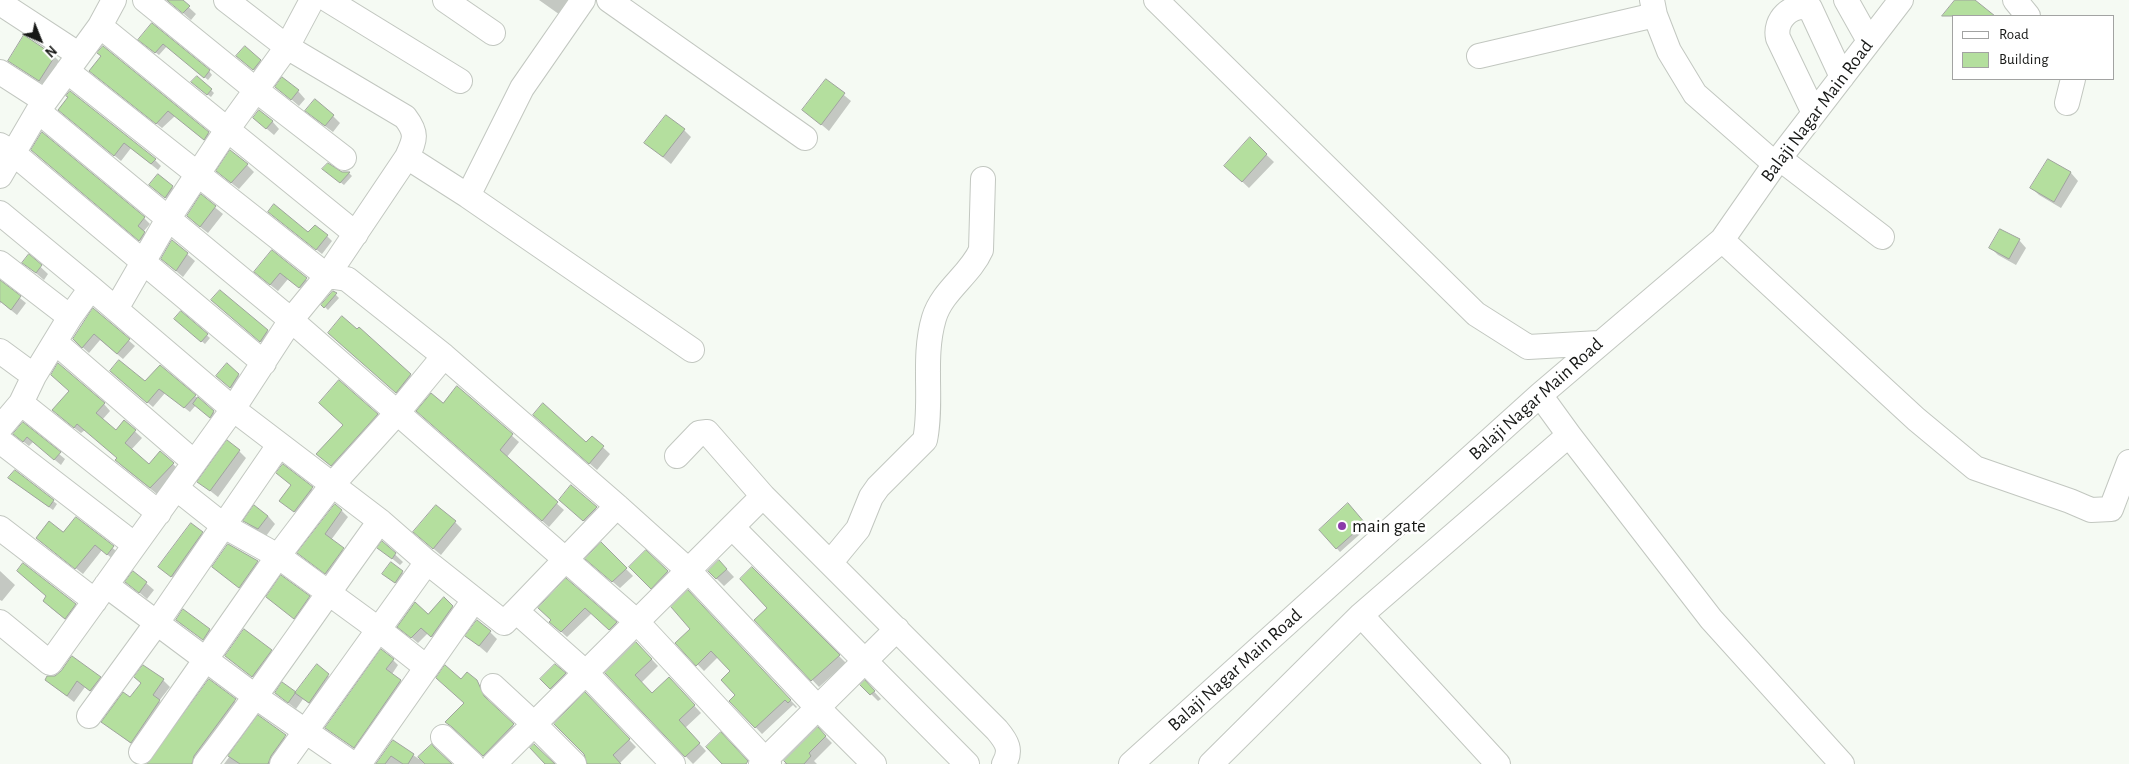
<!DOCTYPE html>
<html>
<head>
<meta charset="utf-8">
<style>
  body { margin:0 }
  #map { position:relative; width:2129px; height:764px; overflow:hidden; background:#f5faf3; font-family:"Alegreya Sans",sans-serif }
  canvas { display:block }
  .legend { position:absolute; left:1952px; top:15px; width:162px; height:65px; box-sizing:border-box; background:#fff; border:1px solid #a2a3a2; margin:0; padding:6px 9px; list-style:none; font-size:15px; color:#171816 }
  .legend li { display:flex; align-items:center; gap:10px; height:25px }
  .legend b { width:25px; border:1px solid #a2a3a2 }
  .north { position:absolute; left:15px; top:15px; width:50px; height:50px; -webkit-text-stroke:4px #fff; paint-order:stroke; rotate:136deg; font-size:14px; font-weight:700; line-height:20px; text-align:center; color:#171816 }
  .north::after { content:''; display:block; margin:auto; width:18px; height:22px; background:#171816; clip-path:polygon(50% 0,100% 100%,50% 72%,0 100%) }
</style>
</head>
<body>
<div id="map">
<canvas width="2129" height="764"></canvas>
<ul class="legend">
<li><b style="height:6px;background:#fff"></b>Road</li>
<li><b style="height:14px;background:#b4df9e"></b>Building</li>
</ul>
<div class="north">N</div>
</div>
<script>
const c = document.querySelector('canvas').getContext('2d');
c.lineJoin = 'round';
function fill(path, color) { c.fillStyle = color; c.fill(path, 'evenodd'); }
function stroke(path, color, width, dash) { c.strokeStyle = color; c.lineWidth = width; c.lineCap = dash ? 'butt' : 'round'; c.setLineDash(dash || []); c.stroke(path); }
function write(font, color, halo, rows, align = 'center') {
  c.font = font + ' "Alegreya Sans",sans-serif'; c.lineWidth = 5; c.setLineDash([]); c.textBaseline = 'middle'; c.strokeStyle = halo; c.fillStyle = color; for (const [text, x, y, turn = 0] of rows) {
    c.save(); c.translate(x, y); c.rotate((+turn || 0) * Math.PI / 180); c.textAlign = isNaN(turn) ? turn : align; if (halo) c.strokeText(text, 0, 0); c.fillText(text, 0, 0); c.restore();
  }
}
fill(new Path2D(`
  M168,0H181L196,14L191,20Z
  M539,0H575L563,17Z
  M152,25L209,71L212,75L208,80L167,46L159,55L143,43Z
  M54,56L60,62L45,86L10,61Z
  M102,56L208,133L214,139L210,145L175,116L162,128L96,76Z
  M260,61L267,68L261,76L245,63Z
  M827,81L851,101L829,131L804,110Z
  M196,86L211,90L214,93L211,97Z
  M277,87L298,91L305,99L299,106Z
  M69,98L155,160L161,166L158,170L131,148L121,161L66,116Z
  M333,116L340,123L333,132L314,118Z
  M254,118L272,121L279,129L274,135Z
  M684,130L691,137L671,164L646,143Z
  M1250,139L1274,162L1249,188L1233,173Z
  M38,156L144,218L150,224L143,232L150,238L146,245Z
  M2049,160L2071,173L2078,181L2061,208L2039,195L2032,188Z
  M247,165L254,172L239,189L225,178Z
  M327,172L349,173L352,176L344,185Z
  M158,175L180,194L173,204L158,192Z
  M201,196L223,214L208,233L195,223Z
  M275,217L308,233L327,236L332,241L322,254Z
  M2019,240L2026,248L2016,265L1998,255L1991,248Z
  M172,241L195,261L183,277L170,266Z
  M272,252L314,286L308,294L288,279L278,291L263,279Z
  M29,256L48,274L44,280L24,263Z
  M0,282L26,303L17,315L1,302L0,304Z
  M334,293L339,298L328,310L323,305Z
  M212,300L267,331L274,338L268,348Z
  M94,310L135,346L123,359L100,340L89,353L80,345Z
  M181,313L210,338L205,344L179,322Z
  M359,329L418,382L404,399L336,340Z
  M227,365L246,382L238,395L225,383Z
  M116,376L195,396L217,415L214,420L196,405L190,412L165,393L153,407Z
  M457,387L519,442L506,458L564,510L549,527L425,418L443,404Z
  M104,404L110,411L102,420L116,432L125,422L142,438L131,450L149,465L173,464L179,470L157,494L123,467L117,460L118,458L85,430L81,433L60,417Z
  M377,415L384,422L338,472L317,454L344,425Z
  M542,422L586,444L592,437L610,454L597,470Z
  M23,424L65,459L61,465L33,442L29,446L20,439Z
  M239,451L246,458L218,497L199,482Z
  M283,466L319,495L302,518L281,501L292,486L278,473Z
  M15,471L57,504L53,510L13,481Z
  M571,486L603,515L591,527L568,507Z
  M1348,505L1368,527L1340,552L1320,530Z
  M342,511L348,517L331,540L349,556L333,579L299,553Z
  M268,516L275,524L266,536L252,528L245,521Z
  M76,519L120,554L115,561L102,550L83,574L38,538L64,534Z
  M455,522L462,529L441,555L422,539Z
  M202,533L208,539L178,582L160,567Z
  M383,543L403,562L400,565L379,548Z
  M601,544L633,576L620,588L594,566Z
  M646,552L675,579L659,595L631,567Z
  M719,561L734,577L724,586L709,571Z
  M257,562L264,569L247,594L213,567Z
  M391,564L406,575L399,585L387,577Z
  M752,569L846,663L819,687L756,620L769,608Z
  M0,571L15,585L2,601L0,600Z
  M566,580L616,623L622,629L615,635L592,613L567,637L556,627Z
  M127,582L146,583L154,590L147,599Z
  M688,592L797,707L796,708L793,705L762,734L731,701L737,695L732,671L718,657L704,671L677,643L691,630Z
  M48,597L75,605L82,612L72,625L51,608Z
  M309,597L315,603L301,624L274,603Z
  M444,599L459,613L438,643L428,633L418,643L406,633L428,615Z
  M183,611L210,630L217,637L208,643L183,624V626L177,620Z
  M490,632L497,639L487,653L467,636Z
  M643,650L658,666L641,683L653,695L676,686L701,713L685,728L706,751L693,764L607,673Z
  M271,651L276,656L258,681L226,656Z
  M393,660L398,665L392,674L406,686L359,752L327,728Z
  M317,666L334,681L315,708L303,699L296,709L276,693L283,684L296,694Z
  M62,672L100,677L107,685L98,697L85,687L74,702L46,680Z
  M565,674L572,681L558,695L541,679Z
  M163,680L170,687L159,701L166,708L138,749L103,722L130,699Z
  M209,681L241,706L199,764H149Z
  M461,681H476L483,689L490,703L520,732L491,762L446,722L465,703Z
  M865,682L881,699L878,701L862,685Z
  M585,694L636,747L620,763L621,764H589Z
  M259,717L291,742L277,764H224Z
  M818,729L832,743L814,761L817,764H784Z
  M393,742L419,759L432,746L450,764H377Z`), '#0003');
const building = new Path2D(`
  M167,0H183L190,6L183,13Z
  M1955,0H1975L1995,16H1942Z
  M152,23L210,70L204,78L163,44L155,53L138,40Z
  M24,35L55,56L39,81L8,61Z
  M103,46L209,132L204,140L168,111L156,124L89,71L101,56L97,53Z
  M245,46L261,60L253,70L236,56Z
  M197,76L212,89L207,95L191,82Z
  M282,77L299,90L291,100L275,87Z
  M826,79L845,93L821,125L802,110Z
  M70,91L156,159L151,164L124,143L114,156L58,110L68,97L66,96Z
  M315,99L334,115L325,126L305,111Z
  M259,110L273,121L266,129L253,118Z
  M666,115L685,129L663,157L644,143Z
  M42,132L145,217L138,226L145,232L139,241L31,150Z
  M1250,137L1267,154L1242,182L1224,166Z
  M230,150L248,164L231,183L216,171Z
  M2048,159L2071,172L2054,202L2030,188Z
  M328,163L342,172H350L340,183L322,169Z
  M158,174L173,186L165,198L149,185Z
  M201,194L216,206L200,227L187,216Z
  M274,204L308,232L315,225L328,235L316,250L268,212Z
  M2000,229L2020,239L2009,259L1989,248Z
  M172,240L188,253L176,271L161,259Z
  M272,250L307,278L299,288L280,273L270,285L254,272Z
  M29,254L42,265L36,273L22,263Z
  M0,280L21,296L11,310L0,301Z
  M220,290L268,330L260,342L211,300Z
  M333,291L337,293L324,308L321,305Z
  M93,308L130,339L117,354L94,334L82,348L73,339Z
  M181,311L208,334L201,342L174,319Z
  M342,316L357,329L359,327L411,374L396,393L328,333Z
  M119,360L145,381L160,365L196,395L184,408L159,389L147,403L110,371Z
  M58,363L105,403L96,413L116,430L124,420L136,430L125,443L149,464L160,451L174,463L150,488L115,460L117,458L77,424L74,428L52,410L69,391L51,375Z
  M227,363L239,374L230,388L216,376Z
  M339,380L378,414L331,466L316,454L343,425L319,403Z
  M457,386L513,434L500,450L558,502L542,521L416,411L431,393L443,403Z
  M198,397L214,411L210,418L193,404Z
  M543,403L586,442L592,436L604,446L589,464L533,415Z
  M23,422L61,452L54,460L27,437L23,442L13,434Z
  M227,440L240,450L210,491L197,482Z
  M283,464L313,487L294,512L279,501L291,485L276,473Z
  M15,470L54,500L49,507L8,478Z
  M571,485L597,507L583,521L559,500Z
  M1348,503L1365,523L1336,549L1319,530Z
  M335,504L342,510L325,534L344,548L325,574L297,553Z
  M254,505L268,516L258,529L243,521Z
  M436,505L456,521L433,549L413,532Z
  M76,517L114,546L107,555L95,545L75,569L36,538L49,521L63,532Z
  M191,523L203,532L171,577L158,567Z
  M382,541L396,553L392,559L377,548Z
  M601,542L627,568L612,582L585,559Z
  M228,544L258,561L239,588L212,567Z
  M646,550L668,571L651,589L629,567Z
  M719,560L727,569L716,579L708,571Z
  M391,562L403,571L395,583L382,574Z
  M23,563L76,604L65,619L43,601L46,596L17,571Z
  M752,567L840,655L811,681L754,620L767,608L740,579Z
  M133,571L147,582L139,593L125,582Z
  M281,575L310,596L294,619L266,597Z
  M566,578L617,622L609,630L585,608L561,632L549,622L551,620L538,608Z
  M688,590L791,700L788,703L785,700L755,728L729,701L735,695L721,680L730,671L711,651L696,666L675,643L690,629L671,607Z
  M444,597L453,606L431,637L421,628L411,638L397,627L415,602L428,614Z
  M183,609L210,629L203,640L176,620Z
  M477,620L491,631L479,646L465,636Z
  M244,629L272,650L252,677L225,656Z
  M636,642L652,659L635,675L652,693L669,677L695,705L679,720L700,743L685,757L605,673Z
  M381,649L394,659L386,669L401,680L354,748L325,728Z
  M72,656L101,677L90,691L77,681L67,696L45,680L47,676H55L61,671Z
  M317,664L329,674L309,703L295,693Z
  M555,664L566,673L550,689L540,679Z
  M143,665L164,679L153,695L160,700L131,743L101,722L123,692L130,697L141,683L134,677Z
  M445,665L461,679L467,672L477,680L484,696L514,724L483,756L452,727L445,722L464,703L436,678Z
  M209,679L236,699L194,756L192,764H147Z
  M865,680L875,691L870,695L860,685Z
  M282,682L296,692L288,703L275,693Z
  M585,692L630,739L613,755L621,764H587L584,754L554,724Z
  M258,715L286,735L271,756L268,764H240L228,756Z
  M818,727L826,736L809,753L811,756L804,764H787L784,761Z
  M721,732L748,761L746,764H722L706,747Z
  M393,740L414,754L408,764H403L391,756L385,764H376Z
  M432,744L434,747L452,764H425L418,757Z
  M534,744L555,764H545L530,748Z`);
fill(building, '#b4df9e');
stroke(building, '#9fa49d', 1);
const minor = new Path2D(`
  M145,0L256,90L344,158
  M328,0L460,81
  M445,0L493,33
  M609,0L805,138
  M1156,0L1476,314L1528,347L1599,343
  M1652,0L1655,15L1669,51L1695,94L1775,164
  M1846,0L1869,41
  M2015,0L2028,16
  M0,3L78,54
  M100,26L356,234
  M1479,56L1655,15
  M67,71L327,276L347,279L444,356L617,506L688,570L817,707L874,764
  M0,72L45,101
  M2067,103L2073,79
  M38,111L291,320L636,621L769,764
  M1814,113L1778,38C1774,20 1791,3 1810,8L1842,77
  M0,145L13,153L264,363
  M407,157L468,196L692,350
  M1779,158L1882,237
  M0,176L38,111L100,26L114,0
  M468,196L522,88L583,0
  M0,213L91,288L233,409L380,521L427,562L504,623L516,611L586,673L673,764
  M1722,240L1916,419L1975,468L2070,501L2091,510L2111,509L2129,462
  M0,263L70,317
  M116,309L168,219L227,130L287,47L312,0
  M55,342L194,462
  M0,351L34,376
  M21,403L159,513
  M0,428L21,403L34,376L70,317L91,288
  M1569,435L1711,619L1842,764
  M0,441L135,545
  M677,456L699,433L707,432L763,496L997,730C1007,742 1012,750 1004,764
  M176,488L224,526L278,556L378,629L426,667
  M732,527L967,764
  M0,528L95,601
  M830,563L858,529L871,497L878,487L925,440C933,401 922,358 934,318C942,291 970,275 981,250L983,179
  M106,585L256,697L353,764
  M516,611L617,506
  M1361,615L1498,764
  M0,622L50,663L233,409L291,320L327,276L407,157C415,139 418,134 405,117L287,47L226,0
  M493,686L533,723L574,764
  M89,716L156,624L279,445
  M443,737L472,764
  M141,752L278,556L332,485L397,413L444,356
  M205,764C266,685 321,602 380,521
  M282,764L427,562
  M359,764L474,600
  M494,764L763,496
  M761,764L897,629
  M1131,764L1540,395L1722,240L1775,164L1901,0
  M1211,764L1361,615L1569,435L1540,395`);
stroke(minor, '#c2c7c0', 26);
stroke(minor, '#fff', 24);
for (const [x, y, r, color] of [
  [1342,526,5,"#8b3baa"]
]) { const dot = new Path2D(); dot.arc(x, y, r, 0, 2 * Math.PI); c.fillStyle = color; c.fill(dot); stroke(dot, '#fff', 2); }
write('19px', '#171816', '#fff', [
  ["Balaji Nagar Main Road",1817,111,-53],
  ["Balaji Nagar Main Road",1536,399,-42],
  ["Balaji Nagar Main Road",1235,670,-42]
]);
write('19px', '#171816', '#fff', [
  ["main gate",1352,526]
], 'left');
</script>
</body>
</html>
